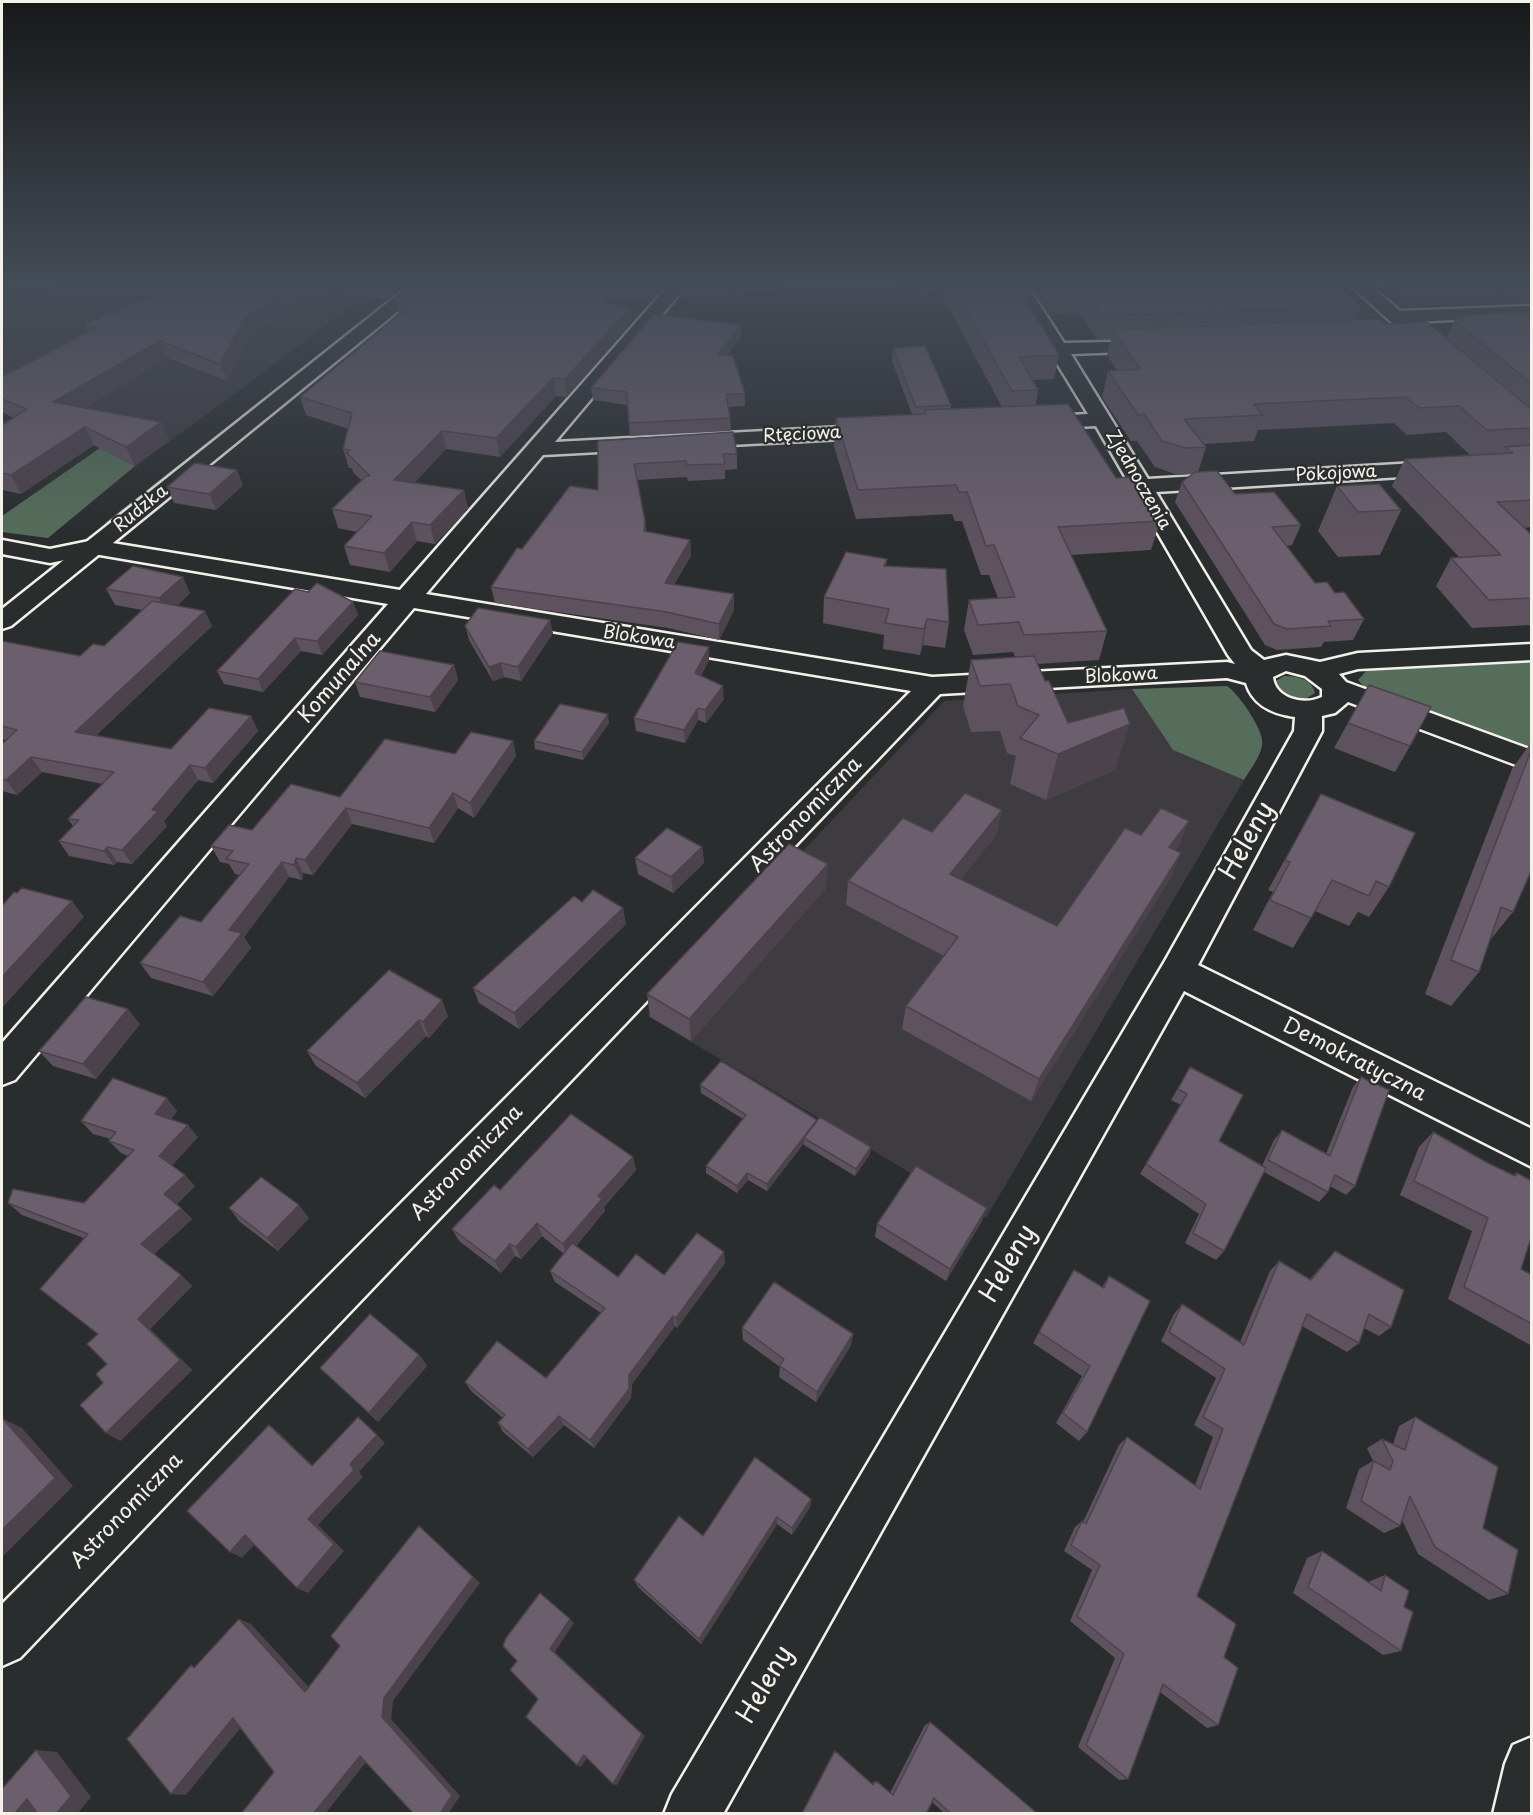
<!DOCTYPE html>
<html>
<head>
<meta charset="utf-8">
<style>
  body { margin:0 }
  #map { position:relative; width:1533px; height:1815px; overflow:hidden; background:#2a2d2e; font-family:"Playpen Sans",sans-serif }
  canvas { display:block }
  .frame { position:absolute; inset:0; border:3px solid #f4f1e8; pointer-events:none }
</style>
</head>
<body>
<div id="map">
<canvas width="1533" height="1815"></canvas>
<div class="frame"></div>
</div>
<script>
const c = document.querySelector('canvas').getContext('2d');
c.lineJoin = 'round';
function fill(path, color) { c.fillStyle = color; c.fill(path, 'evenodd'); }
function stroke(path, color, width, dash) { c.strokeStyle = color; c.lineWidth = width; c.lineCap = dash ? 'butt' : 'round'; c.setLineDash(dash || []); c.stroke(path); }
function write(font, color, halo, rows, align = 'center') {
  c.font = font + ' "Playpen Sans",sans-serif'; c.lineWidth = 4.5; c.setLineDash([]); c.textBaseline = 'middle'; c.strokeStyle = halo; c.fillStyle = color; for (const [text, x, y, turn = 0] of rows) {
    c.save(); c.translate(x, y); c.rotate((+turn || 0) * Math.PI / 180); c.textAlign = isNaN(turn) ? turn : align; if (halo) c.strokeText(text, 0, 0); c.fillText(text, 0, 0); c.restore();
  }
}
fill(new Path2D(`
  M63,285H317L364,296L236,393L135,466L2,400V308Z
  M1381,285H1531V302L1407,307Z
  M1132,689L1173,750L1244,780L986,1218L648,1016L944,701Z`), '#3e3c41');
fill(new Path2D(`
  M407,285H412L111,524L105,523Z
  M100,448L135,466L48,538L2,532V516Z
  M1531,659V750L1366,689L1358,680L1369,668Z
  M1284,676C1297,676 1312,679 1315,693L1304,700L1285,696L1276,685V681Z
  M1227,686C1238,693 1266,732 1262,746C1260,757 1250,770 1244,780L1173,750L1132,689Z`), '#556d5a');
const street = new Path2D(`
  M669,285H687L555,442L880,425L887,427L890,431L887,435L880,437L543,455L426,594L932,677L1227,662L1235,664L1228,655L1096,426L1034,429L1027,427L1024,423L1027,419L1034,417L1088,414L1009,285H1027L1064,343L1160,341L1162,345L1160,349L1153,351L1071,354L1148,479L1532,456V469L1156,492L1251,650L1264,660L1286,655L1320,662L1358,653L1532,644V660L1358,669L1339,674L1346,682L1532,750V771L1348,702L1335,713L1322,716V731L1198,965L1532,1129V1167L1184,991L723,1814H664L672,1794L1165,961L1294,731L1295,717C1273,714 1253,706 1246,683L1227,678L940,694L20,1658L2,1666V1604L911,691L414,608L15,1080L2,1085V1043L388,604L94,554L50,563L2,554V540L50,549L94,540L400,590ZM1286,671L1305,676L1322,689V697C1303,706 1275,698 1273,677Z
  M1350,285H1369L1400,311L1532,306V316L1412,322L1445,352L1436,358L1429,356Z
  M1532,1737V1814H1493L1505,1764L1513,1745Z`);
const secondary = new Path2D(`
  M410,285H430L11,626L2,629V609Z`);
stroke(street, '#f4f1e8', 5);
stroke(secondary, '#f4f1e8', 5);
fill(street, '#2a2d2e');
fill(secondary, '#2a2d2e');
fill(new Path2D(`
  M162,285H406L388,300L318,287L250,336L227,381L168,358L83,408L161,422L169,441L135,466L94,445L21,494L2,490V425L14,418L2,412V377L88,332L84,324L172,289Z
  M409,285H667L654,298L606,300V303L632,323L567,397L556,396L500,457L446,449L414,483L464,490L468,509L435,544L417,541L390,572L350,565L344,546L357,532L338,528L332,509L361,480L353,472L352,468H349L343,449L349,429L306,415L300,397L399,314L396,300L407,291L406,287Z
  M679,285H779V292L680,297Z
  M902,285H1024L1029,292L1027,302L1059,355L1054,379L1033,380L1038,390L1036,405L1116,478L1160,521L1151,550L1071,555L1107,631L1099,660L1037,664L1045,681L1068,723L1115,770L1046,800L1010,784L1016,756L1007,753L1000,731L971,732L963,706L971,660L1015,657L1013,652L973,655L964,630L969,600L998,598L989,575H981L962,521H955L952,514L856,519L834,446L836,418L912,414L892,361L893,348L951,405V409L1002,407L941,293L907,295Z
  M1030,285H1336L1361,306L1355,320L1386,324L1446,338L1457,315L1532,312V527L1523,528L1532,535V625L1472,628L1436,586L1451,558H1460L1392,486L1405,459L1471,456L1446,432L1407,435L1394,423L1258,430L1254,441L1204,444L1206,447L1198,472L1235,494L1301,525L1292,545L1287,546L1315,583L1335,593L1364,619L1353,640L1324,642L1321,647L1277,650L1265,645L1175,502L1182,482L1193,474L1178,475L1155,467L1137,441H1131L1102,397L1108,371L1117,370L1107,355L1111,339H1097L1079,313L1048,314Z
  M1497,285H1532V304H1524Z
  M741,337L727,355L745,394V406L728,407L730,418L731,431L630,436L627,405L593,400L591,388Z
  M598,441L737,454V469L725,470V479L688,481L687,477L637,480L645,521L646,532L690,540L691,556L674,584L734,610L719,640L668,628L495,603L491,587L522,549L598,490Z
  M243,485L216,510L174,503L167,487Z
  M1337,486L1401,510L1380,555L1338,557L1318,531Z
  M887,559L886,567L949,622L945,648L923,645L920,655L883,649L884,635L823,623L824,597Z
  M106,589L190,593L177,606L212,626L96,735L171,749L251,716L258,731L213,783L198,780L164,821L167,826L132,864L117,862L114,865L69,856L59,841L73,826L68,819L103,784L42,772L17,795L2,791V744L6,740L2,739V641L80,656L104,646L142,610L115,605Z
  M353,602L358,615L322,655L301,651L263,692L224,684L217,671Z
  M465,626L553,633L521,681L504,677L493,681L469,640Z
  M709,660L701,676L724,699L706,723L698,720L685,743L636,731L634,718Z
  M454,665L458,680L435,712L360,697L355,682Z
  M609,723L583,760L535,749L534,741Z
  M1348,723L1410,746L1395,772L1334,748Z
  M513,741L516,756L474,818L458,808L434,843L352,824L313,875L303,873L302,880L289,877L244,937L251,948L213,996L151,978L140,963L201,922L240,875L235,874L229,864L220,862L211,846L455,754Z
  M1532,741V869L1513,912L1490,940L1479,972L1451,1006L1425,994L1512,769Z
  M1321,794L1389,887L1369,917L1358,912L1349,926L1315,911L1293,948L1253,930L1273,892L1268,890Z
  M1002,810L996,835L961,879L1057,926L1141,835L1179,846L1175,850L1171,877L1031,1101L902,1029L906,1006L944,956L846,905L848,881L932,832Z
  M702,847L704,863L673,893L638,874L635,858Z
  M826,888L691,1041L650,1017L647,994Z
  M582,902L626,924L519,1029L479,1003L473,988Z
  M389,970L448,1016L429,1038L426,1036L365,1098L316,1066L307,1051Z
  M140,1024L96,1079L53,1066L39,1051Z
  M1190,1067L1219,1141L1262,1166L1274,1140L1282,1130L1326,1154L1353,1087L1361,1077L1355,1186L1346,1195L1330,1186L1328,1192L1319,1202L1264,1172L1224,1251L1216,1260L1185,1243L1199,1214L1140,1174L1181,1105L1171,1100Z
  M700,1085L817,1120L871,1147L870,1154L855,1176L804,1145V1143L767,1191L748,1180L737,1193L706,1173V1166L743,1119L701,1093Z
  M177,1111L171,1119L198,1137L172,1165L195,1186L177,1204L192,1219L154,1254L181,1275L192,1286L150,1329L192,1370L120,1441L103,1383L107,1364L98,1334L84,1238L22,1215L8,1203H84L128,1156L121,1153L109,1141L111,1139L93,1134L81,1121Z
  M1433,1132L1486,1162L1514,1175L1517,1173L1521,1269L1532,1275V1346L1448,1299L1472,1231L1400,1195L1419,1147Z
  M633,1157L636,1170L604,1207L605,1211L576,1246L618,1277L664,1275L725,1263L677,1328L675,1326L632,1384L631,1398L594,1448L564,1425L533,1457L503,1432L498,1423L503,1418L471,1391L465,1382L546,1378L601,1313L555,1282L550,1271L564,1254L542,1236L521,1259L515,1256L501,1273L459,1241L452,1229L500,1190Z
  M229,1208L309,1218L278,1251L240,1222Z
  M982,1221L946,1281L875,1237L877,1224Z
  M1335,1251L1391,1327L1379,1336L1364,1328L1359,1343L1347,1352L1302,1326L1197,1596L1224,1657L1218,1725L1207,1728L1160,1692L1128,1779L1119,1780L1078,1747L1115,1658L1070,1621L1092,1570L1064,1551L1075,1527L1082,1521L1083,1522L1119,1445L1127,1437L1195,1485L1213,1437L1194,1425L1216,1378L1161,1341L1174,1314L1182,1304L1240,1342L1270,1271L1279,1261L1310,1279L1325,1262Z
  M1074,1270L1102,1287L1109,1276L1087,1432L1079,1441L1056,1423L1082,1376L1033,1343Z
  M742,1328L853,1334L851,1345L816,1402L779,1377L780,1367L743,1340Z
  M419,1355L427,1366L378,1422L320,1368Z
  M1415,1417L1483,1528L1508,1594L1489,1600L1418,1554L1402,1520L1400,1526L1384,1533L1346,1508L1359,1469L1373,1461L1367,1448L1382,1439L1393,1444L1399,1426Z
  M811,1499L810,1507L792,1535L777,1524L701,1644L638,1587L634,1580L703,1536Z
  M1322,1551L1368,1582L1385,1575L1404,1607L1401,1651L1383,1655L1293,1593L1307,1558Z
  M930,1722L1038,1814H945L932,1802L926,1814H801L833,1753L835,1751L872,1784L873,1782L876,1781L890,1793L925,1725Z`), '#5d525e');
fill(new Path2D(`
  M293,285H318V287L250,336L227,381L220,364L244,319Z
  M384,285H406L388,300Z
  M604,285L606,300L605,320L603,303Z
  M654,285H667L654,298Z
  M631,307L632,323L567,397L565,379Z
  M741,325V337L719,366L718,354Z
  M160,341L168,358L62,420L53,402Z
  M553,378L556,396L500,457L496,438Z
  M161,422L169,441L135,466L126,447Z
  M85,427L94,445L21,494L11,475Z
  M442,431L446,449L399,499L394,480Z
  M237,470L243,485L216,510L209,494Z
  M464,490L468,509L435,544L430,525Z
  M412,522L417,541L390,572L384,553Z
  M690,540L691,556L666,599L665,583Z
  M183,577L190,593L167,615L159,598Z
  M734,594V610L719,640V624Z
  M353,602L358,615L322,655L317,641Z
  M205,611L212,626L84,747L75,732Z
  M927,619L923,645L920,655L924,629Z
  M550,620L553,633L521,681L518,667Z
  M295,638L301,651L263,692L258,679Z
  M709,647V660L695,686V673Z
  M501,663L504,677L493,681L489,667Z
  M454,665L458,680L435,712L430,697Z
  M723,686L724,699L706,723L705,710Z
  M698,708V720L685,743L684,730Z
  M608,714L609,723L583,760L582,752Z
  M251,716L258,731L213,783L205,768Z
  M1130,724L1115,770L1046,800L1058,754Z
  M513,741L516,756L474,818L470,803Z
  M31,757L42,772L17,795L6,780Z
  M190,765L198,780L164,821L167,826L132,864L122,850L152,810Z
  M453,793L458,808L434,843L429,828Z
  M346,808L352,824L313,875L305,860Z
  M1002,810L996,835L945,899L950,874Z
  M1189,821L1179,846L1159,872L1169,847Z
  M107,847L117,862L114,865L104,851Z
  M702,847L704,863L673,893L671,877Z
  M1181,853L1171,877L1031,1101L1039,1079Z
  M296,858L303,873L302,880L294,865Z
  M282,862L289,877L244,937L251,948L213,996L203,982L229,930Z
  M828,864L826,888L691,1041L689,1019Z
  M72,901L84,917L2,1008V977Z
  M623,908L626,924L519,1029L514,1013Z
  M442,1000L448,1016L429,1038L423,1022Z
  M128,1009L140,1024L96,1079L83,1064Z
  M419,1020L426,1036L365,1098L357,1083Z
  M167,1098L177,1111L166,1126L155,1114Z
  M817,1120L804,1138V1143L767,1191V1184Z
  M188,1125L198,1137L170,1168L159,1156Z
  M871,1147L870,1154L855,1176L856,1169Z
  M633,1157L636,1170L604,1207L605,1211L567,1256L563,1244L598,1196Z
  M747,1173L748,1180L737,1193V1186Z
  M185,1175L195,1186L175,1206L164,1194Z
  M299,1205L309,1218L278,1251L267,1238Z
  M181,1208L192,1219L153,1255L141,1244Z
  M987,1208L982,1221L946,1281L950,1269Z
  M537,1223L542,1236L521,1259L516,1247Z
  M510,1244L515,1256L501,1273L495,1261Z
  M724,1252L725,1263L677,1328L676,1318Z
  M181,1275L192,1286L150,1329L192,1370L120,1441L106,1433L138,1319Z
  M673,1316L675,1326L632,1384L631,1398L594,1448L590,1440L629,1375Z
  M853,1334L851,1345L816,1402L817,1392Z
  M419,1355L427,1366L378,1422L369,1413Z
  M559,1416L564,1425L533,1457L528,1449Z
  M3,1419L22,1428L73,1486L2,1557Z
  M269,1425L279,1433L322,1474L312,1466Z
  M377,1435L385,1443L359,1472L363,1477L318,1525L344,1551L308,1593L297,1588L308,1519L350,1464Z
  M811,1499L810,1507L792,1535V1528Z
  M777,1517V1524L701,1644L699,1639Z
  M419,1526L480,1583L393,1701L391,1719L460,1796L448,1814H440L382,1717L384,1698Z
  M245,1535L257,1542L242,1558L230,1552Z
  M239,1619L251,1624L316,1695L305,1692Z
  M570,1619L574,1623L555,1652L645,1736L617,1785L613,1784L550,1649Z
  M233,1718L247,1720L186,1795L171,1794Z
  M36,1750L57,1752L91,1797L77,1814H56Z
  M584,1755L588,1756L581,1767L577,1765Z
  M360,1756L370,1757L325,1814H313Z
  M27,1799H49L37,1814H14Z`), '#4c424c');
const building = new Path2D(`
  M181,285H293L244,319L220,364L160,341L53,402L161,422L126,447L85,427L11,475L2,473V425L27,409L2,399V377L97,327L84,324Z
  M409,285H604L603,303L631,307L565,379L553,378L496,438L442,431L394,480L464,490L430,525L412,522L384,553L344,546L372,516L332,509L366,476H370L347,453L350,450L343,449L352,413L300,397L414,302L396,300L410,288L406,287Z
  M952,285H1024L1029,292H1021L1059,355L1019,357L1038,390L1012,391Z
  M1048,285H1336L1361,306L1102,316L1084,290L1053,291Z
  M1532,312V384L1456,322L1464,321L1457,315Z
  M654,314L741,325L718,354L733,356L745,394H726L730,418L629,423L627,392L591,388Z
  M1380,319L1386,324L1427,322L1532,410V428L1487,430L1459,406L1419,408L1406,397L1254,404L1263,415L1184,419L1206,447L1186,448L1162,441L1144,414L1138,415L1108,371L1140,369L1113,330Z
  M925,346L951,405L916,407L893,348Z
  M1068,404L1116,478L1134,477L1160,521L1058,527L1107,631L1024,635L1019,622L978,625L969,600L1015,597L994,545L986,546L967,492H959L956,485L858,490L836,418L926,414L924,410Z
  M733,432L737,454H723L725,464L687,465L686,461L634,464L645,521L644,531L690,540L665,583L734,594L719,624L667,612L491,587L517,548L522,549L570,486L598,490V441Z
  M1532,445V500L1497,502L1532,535V598L1489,600L1451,558L1501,555L1405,459L1513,453L1505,447Z
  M195,463L237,470L209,494L167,487Z
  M1217,471L1235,494L1274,492L1301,525L1272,527L1315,583L1327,582L1335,593L1344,592L1364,619L1328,621L1331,626L1287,629L1274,624L1182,482L1195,472Z
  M1379,484L1401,510L1358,512L1337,486Z
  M846,552L887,559L884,566L946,569L949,622L927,619L924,629L885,623L889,609L824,597Z
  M133,566L183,577L159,598L106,589Z
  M317,583L353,602L317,641L295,638L258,679L217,671L295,589L308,592Z
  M152,601L205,611L75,732L171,749L209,708L251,716L205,768L190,765L152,810L158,811L122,850L107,847L104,851L59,841L79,820L68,819L114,772L31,757L6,780L2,779V744L17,730L2,726V641L80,656L93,644L104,646Z
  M478,608L550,620L518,667L501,663L489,667L465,626Z
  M678,642L709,647L695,673L723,686L705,710L698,708L684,730L634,718Z
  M380,651L454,665L430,697L355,682Z
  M1034,656L1045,681H1049L1068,723L1124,708L1130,724L1058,754L1020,738L1039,715L1018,706L1010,684L980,686L971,660Z
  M1369,685L1431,707L1410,746L1348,723Z
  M560,704L608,714L582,752L534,741Z
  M471,732L513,741L470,803L453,793L429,828L346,808L305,860L296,858L294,865L282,862L229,930L242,933L203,982L140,963L180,916L201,922L249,864L226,859L233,851L211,846L229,825L252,830L291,784L340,797L385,739L455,754Z
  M1532,748V869L1513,912L1501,907L1479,972L1451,960Z
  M965,793L1002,810L950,874L1057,926L1125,828L1141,835L1161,808L1189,821L1169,847L1181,853L1039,1079L906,1006L958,937L848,881L903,818L932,832Z
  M1321,794L1415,833L1389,887L1376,881L1369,896L1332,880L1311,918L1270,900L1290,862L1285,860Z
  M667,828L702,847L671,877L635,858Z
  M789,844L828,864L689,1019L647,994Z
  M22,888L72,901L2,977V906L14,892L17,893Z
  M593,890L623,908L514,1013L473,988L574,896L582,902Z
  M389,970L442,1000L423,1022L419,1020L357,1083L307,1051Z
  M86,997L128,1009L83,1064L39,1051Z
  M721,1061L817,1120L767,1184L747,1173L737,1186L706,1166L746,1115L700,1085Z
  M1190,1067L1243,1095L1219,1141L1266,1168L1224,1251L1193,1233L1206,1204L1146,1164L1187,1094L1178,1089Z
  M1361,1077L1389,1090L1355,1186L1335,1175L1328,1192L1268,1160L1282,1130L1330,1156Z
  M113,1078L167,1098L155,1114L188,1125L159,1156L185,1175L164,1194L181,1208L141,1244L181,1275L138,1319L180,1360L106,1433L80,1405L103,1383L96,1374L107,1364L87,1344L98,1334L40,1289L88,1234L8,1203L13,1189L84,1203L134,1150L109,1141L116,1132L81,1121Z
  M571,1114L633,1157L598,1196L602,1199L563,1244L537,1223L516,1247L510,1244L495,1261L452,1229L494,1185L500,1190Z
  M820,1117L871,1147L856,1169L804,1138Z
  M1433,1132L1486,1162L1515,1176L1517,1173L1532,1181V1235L1521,1269L1532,1275V1324L1464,1287L1488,1218L1414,1181Z
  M916,1166L987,1208L950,1269L877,1224Z
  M261,1177L299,1205L267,1238L229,1208Z
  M697,1233L724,1252L676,1318L673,1316L629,1375V1389L590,1440L559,1416L528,1449L498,1423L505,1415L465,1382L497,1341L546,1378L605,1308L550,1271L572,1243L618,1277L636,1254L664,1275Z
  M1335,1251L1404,1290L1391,1327L1369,1314L1359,1343L1307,1314L1197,1596L1236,1624L1224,1657L1238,1668L1218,1725L1163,1684L1128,1779L1086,1745L1124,1654L1077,1616L1100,1565L1071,1545L1082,1521L1086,1524L1127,1437L1200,1489L1223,1429L1203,1417L1225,1369L1169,1332L1182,1304L1244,1345L1279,1261L1311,1280Z
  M1074,1270L1104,1288L1109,1276L1150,1301L1087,1432L1063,1413L1090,1366L1039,1332Z
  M774,1282L853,1334L817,1392L780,1366L784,1359L742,1328Z
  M370,1314L419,1355L369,1413L320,1368Z
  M358,1417L377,1435L350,1464L354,1470L308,1519L334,1544L297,1588L245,1535L230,1552L187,1511L269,1425L312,1466Z
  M1415,1417L1498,1467L1483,1528L1518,1550L1508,1594L1435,1547L1410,1496L1400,1526L1361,1501L1374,1461L1390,1470L1393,1461L1382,1439L1405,1450Z
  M3,1419L55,1478L2,1530V1420Z
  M755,1457L811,1499L792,1528L777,1517L699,1639L634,1580L679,1516L703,1536Z
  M419,1526L473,1577L384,1698L382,1717L452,1795L440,1814H414L360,1756L313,1814H241L274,1772L233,1718L171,1794L127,1739L191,1665L194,1668L239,1619L305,1692L340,1646L331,1636Z
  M1322,1551L1381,1591L1385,1575L1409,1591L1404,1607L1413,1612L1401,1651L1308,1587Z
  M540,1593L570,1619L550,1649L642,1734L613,1784L584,1755L577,1765L526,1717L538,1699L510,1670L517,1661L503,1646L506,1638Z
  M930,1722L1038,1814H951L934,1798L926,1814H802L835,1751L873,1785L876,1781L893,1795Z
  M36,1750L71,1796L56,1814H38L27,1799L14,1814H2V1789Z`);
fill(building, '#6c5f6d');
stroke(building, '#4c424c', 1.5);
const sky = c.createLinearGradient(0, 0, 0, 539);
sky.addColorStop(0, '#171919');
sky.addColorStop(0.53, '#444c57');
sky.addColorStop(1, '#444c5700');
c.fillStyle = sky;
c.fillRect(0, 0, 1533, 539);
write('18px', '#f4f1e8', '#2a2d2e', [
  ["Rtęciowa",802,435,-3],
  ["Pokojowa",1336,474,-3],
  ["Zjednoczenia",1138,480,60],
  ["Rudzka",141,509,-39],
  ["Blokowa",639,638,9],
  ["Blokowa",1121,676,-3]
]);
write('21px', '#f4f1e8', '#2a2d2e', [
  ["Komunalna",340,678,-49],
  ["Astronomiczna",806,815,-46],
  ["Demokratyczna",1354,1060,27],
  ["Astronomiczna",467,1163,-46],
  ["Astronomiczna",127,1511,-46]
]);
write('26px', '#f4f1e8', '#2a2d2e', [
  ["Heleny",1248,841,-61],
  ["Heleny",1009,1264,-60],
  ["Heleny",766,1685,-60]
]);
</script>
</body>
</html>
